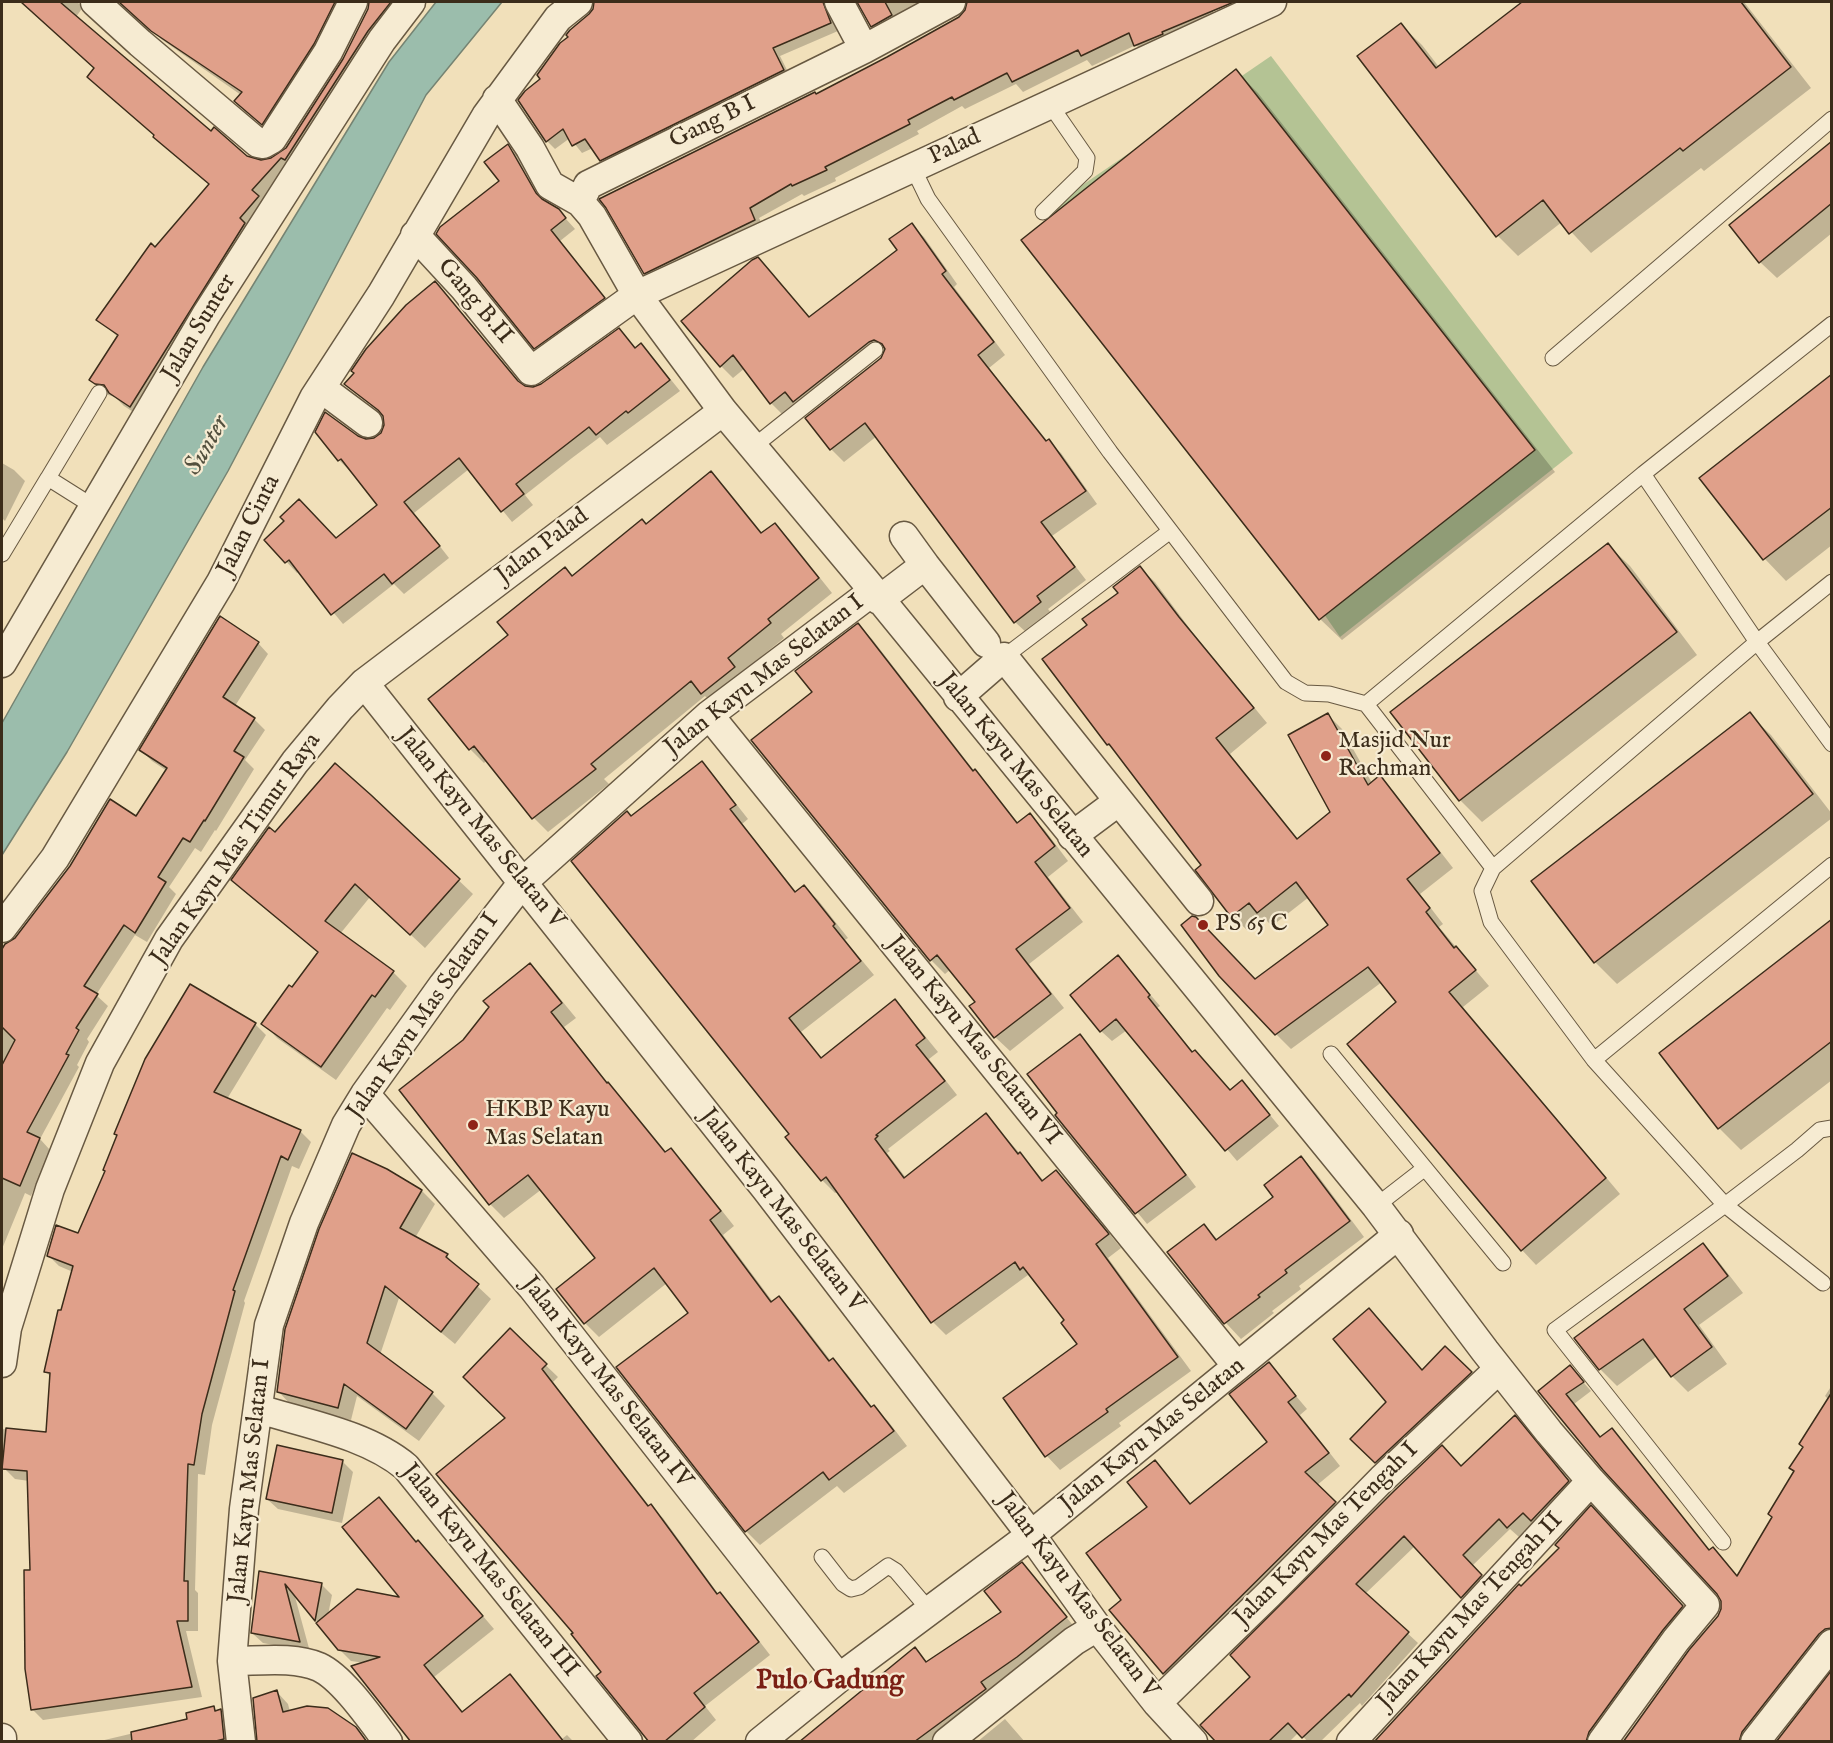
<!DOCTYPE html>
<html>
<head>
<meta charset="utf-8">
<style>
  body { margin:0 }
  #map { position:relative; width:1833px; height:1743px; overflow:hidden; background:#f1e0ba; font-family:"IM FELL English",serif }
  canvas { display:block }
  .frame { position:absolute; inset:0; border:3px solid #3b2c1a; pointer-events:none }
</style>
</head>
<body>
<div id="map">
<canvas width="1833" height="1743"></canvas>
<div class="frame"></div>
</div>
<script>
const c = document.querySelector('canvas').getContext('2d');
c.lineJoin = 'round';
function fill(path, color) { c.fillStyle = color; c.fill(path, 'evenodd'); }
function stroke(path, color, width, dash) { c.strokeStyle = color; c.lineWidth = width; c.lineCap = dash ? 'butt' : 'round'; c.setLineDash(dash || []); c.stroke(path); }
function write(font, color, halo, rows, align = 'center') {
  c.font = font + ' "IM FELL English",serif'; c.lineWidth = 4.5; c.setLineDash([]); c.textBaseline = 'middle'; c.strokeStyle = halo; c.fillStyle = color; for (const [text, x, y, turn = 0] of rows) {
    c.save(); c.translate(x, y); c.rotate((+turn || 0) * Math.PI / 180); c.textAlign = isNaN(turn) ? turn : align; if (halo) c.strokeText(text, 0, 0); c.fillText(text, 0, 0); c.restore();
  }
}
fill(new Path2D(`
  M1271,56L1573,453L1340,637L1043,212Z`), '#b4c394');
const water = new Path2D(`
  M436,2H502L426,95L228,471L67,752L2,855V723L203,367L389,62Z`);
fill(water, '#9bbdac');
stroke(water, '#758372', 1.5);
fill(new Path2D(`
  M20,2H77L83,7L76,17L211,133L247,157L260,162L272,160L287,149L344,60L369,10L371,2H416L144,419L124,406L115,397L105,394L91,380L119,338L98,319L210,185L168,150L96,69Z
  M127,2H357L276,136L236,101L241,95L161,39Z
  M595,2H833L838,31L780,56L791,78L609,168L593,148L582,153L570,138L555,149L547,141L542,79L570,37L595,9Z
  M859,2H931L880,34L872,26Z
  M975,2H1209L1218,23L1146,55L1136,45L1092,66L1087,60L1023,92L1016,84L965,109L962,106L917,131L919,134L835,178L836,181L804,196L802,194L759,218L765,230L655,283L645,273L817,96L960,18L966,12L968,5Z
  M1523,2H1744L1811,88L1704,171L1701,168L1591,253L1562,222L1518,256L1498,236L1401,25L1422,45L1439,67Z
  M1236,71L1258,93L1555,472L1342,640L1320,619Z
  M1832,143V233L1777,278L1760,262Z
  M507,146L518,156L544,202L558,210L575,229L560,241L614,309L546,358L535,348L501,181Z
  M911,225L924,237L957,284L954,287L1005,355L989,368L1048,442L1061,453L1097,504L1052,536L1086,580L1048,609L1053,615L1028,634L1015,622L877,436L844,462L831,449L807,418L883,358L885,351L807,414L798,404L783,415L771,403L745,368L733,378L721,366L770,272L810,318L899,250Z
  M435,283L522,386L534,389L541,386L619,330L636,349L641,345L652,356L680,391L607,445L600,437L572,458L525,495L533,505L512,522L469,469L414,513L449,558L404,594L394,584L343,624L299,571L297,573L266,540L336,539L379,505L351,469L350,471L339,460L357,438L365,441L375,440L382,434L386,426L384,416L346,384Z
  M1832,376V545L1786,581L1765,559L1701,478Z
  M2,463L14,470L25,481L5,521L2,518Z
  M711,473L725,487L763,534L775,525L789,539L832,593L781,634L784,638L741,673L748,682L716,707L705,696L604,779L609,784L548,832L534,818L487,760L484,763L470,749L510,635L573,577L646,525Z
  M1608,545L1630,566L1697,655L1482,822L1460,800L1392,712Z
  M1140,568L1155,582L1193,633L1267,723L1230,754L1298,839L1332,812L1328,715L1342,729L1372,783L1380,777L1394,792L1453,868L1420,894L1443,924L1439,927L1489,986L1463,1007L1620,1194L1536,1265L1522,1250L1398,1003L1382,982L1291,1049L1276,1034L1330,926L1309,897L1272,926L1264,918L1247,930L1232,916L1203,865L1122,759L1108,744L1089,625L1120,593Z
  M858,625L872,639L975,772L989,786L1018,823L1029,815L1044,829L1068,861L1048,877L1083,922L1029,964L1064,1008L1010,1051L995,1037L977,1003L951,969L945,974L931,960L814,693Z
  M258,643L268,654L235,706L254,719L265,730L245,760L254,769L216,831L215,830L201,852L195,848L169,887L176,894L147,942L135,935L96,995L108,1006L87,1039L89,1042L77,1065L79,1067L40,1139L50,1150L31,1196L25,1193L2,1249V959L136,818L167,771L152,761L141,750Z
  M1749,714L1771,735L1832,814V818L1617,984L1595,962L1533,881Z
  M701,763L715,777L748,819L742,824L797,893L804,887L818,900L848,938L845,940L874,975L801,1032L822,1059L895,1001L908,1015L938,1052L929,1059L957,1095L888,1149L890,1151L887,1153L906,1178L986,1115L1044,1181L1056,1172L1070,1185L1121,1248L1108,1258L1191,1371L1119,1423L1121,1426L1060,1470L1047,1456L1005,1398L1079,1345L1066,1321L1028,1275L946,1335L933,1322L838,1192L835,1193L822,1180L791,1134L632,818Z
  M370,796L473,894L425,948L370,897L340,934L393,972L407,986L390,1010L387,1008L336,1080L277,1038L263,1023L292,990L319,953L247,894L233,880L276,834Z
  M1832,921V1080L1741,1150L1719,1128L1662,1053Z
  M1118,957L1160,1006L1157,1008L1194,1053L1195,1052L1206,1062L1230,1091L1252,1093L1279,1126L1237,1161L1127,1030L1112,1041L1101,1031Z
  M530,965L544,979L576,1018L564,1027L609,1085L622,1098L667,1153L671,1150L685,1164L734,1226L723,1235L773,1302L779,1298L793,1312L831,1361L833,1360L847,1374L873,1408L888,1421L907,1446L844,1493L837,1486L760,1545L746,1531L690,1313L667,1283L599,1337L585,1323L597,1259L542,1189L504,1218L490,1204L401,1090L464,1041Z
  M255,1024L266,1035L227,1099L300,1131L311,1142L299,1169L292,1166L244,1301L245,1303L212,1425L205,1475L198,1474L195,1590L198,1593V1631H186L202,1697L43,1720L32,1709L29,1481L15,1479L4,1468L5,1460L2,1459V1429L47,1434L51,1377L45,1371L73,1272L59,1266L48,1255L79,1235Z
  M1080,1036L1091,1047L1196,1187L1147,1224L1057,1115Z
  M1301,1158L1316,1173L1364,1237L1299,1286L1301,1289L1272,1311L1274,1313L1241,1339L1226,1323L1170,1252L1204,1226L1218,1240L1275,1198Z
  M387,1170L422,1191L435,1204L415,1238L447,1256L460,1270L491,1299L455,1344L399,1298L380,1355L432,1393L445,1406L419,1441L357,1396L351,1420L291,1405L278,1391Z
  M1703,1245L1719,1262L1743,1293L1699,1325L1727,1364L1688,1392L1672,1376L1657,1356L1617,1386L1600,1369L1576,1338Z
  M510,1331L558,1377L553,1382L650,1507L663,1518L719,1595L732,1606L770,1655L705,1706L716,1720L691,1742H651L575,1633L507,1418Z
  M1445,1348L1481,1383L1386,1473L1352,1439Z
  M1269,1364L1307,1409L1300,1415L1340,1466L1316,1486L1347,1516L1176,1686L1111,1610L1123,1600L1149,1507L1155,1462L1191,1505L1269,1442Z
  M1570,1367L1591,1391L1574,1404L1601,1438L1710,1551L1738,1578L1773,1517L1795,1472L1804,1448L1829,1400L1825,1396L1832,1385V1640L1750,1742H1625L1719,1616L1722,1609V1601L1718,1593L1540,1391Z
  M1525,1427L1578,1492L1534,1522L1519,1537L1510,1529L1472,1566L1491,1587L1473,1607L1415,1546L1365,1594L1418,1643L1362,1706L1360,1703L1320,1742H1308L1299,1732L1289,1742H1218L1252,1677L1462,1468Z
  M342,1461L353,1472L342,1523L278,1509L267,1499Z
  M379,1499L417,1543L418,1542L430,1554L494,1629L434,1677L463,1713L509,1676L562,1739L567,1735L574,1742H413L365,1663L351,1661L339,1649L294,1593L310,1652L263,1643L252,1633L260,1573L321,1584L332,1595L328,1615L403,1599Z
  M1600,1516L1691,1616L1597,1742H1376L1521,1588Z
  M1032,1575L1076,1629L937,1742H801L915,1649L928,1663L1003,1612Z
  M277,1692L288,1704L290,1712L355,1728L368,1742H259Z
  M213,1707L217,1711L220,1710L232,1722L234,1742H96L189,1720Z
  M1005,1719L1025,1742H977Z`), '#0003');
const building = new Path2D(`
  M21,2H60L211,131L214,127L247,156L261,160L271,158L286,148L343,59L368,9L369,2H391L368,31L285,160L281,158L252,190L259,196L240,218L245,223L130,407L109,393L104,385L95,384L89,380L118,335L96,320L151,243L155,247L209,184L153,137L154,135L87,77L94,68Z
  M119,2H335L314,44L262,125L234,101L242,92L151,31Z
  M594,2H823L831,23L773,48L784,70L600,161L585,139L572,146L563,129L546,142L518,100L525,91L540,79L537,75L560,43L568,37L566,35L570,30L589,14L593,9Z
  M857,2H885L892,15L871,27Z
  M967,2H1234L1162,32L1163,34L1134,46L1129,33L1081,56L1078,50L1012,82L1007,73L954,100L952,97L908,120L910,124L825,167L827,170L792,186L791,184L750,208L755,220L644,274L606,208L599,199L815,92L816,94L887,57L959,17L965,10Z
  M1522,2H1741L1791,67L1683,151L1680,148L1569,234L1543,200L1496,237L1357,56L1401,23L1436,68Z
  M1236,69L1535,450L1319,620L1021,240Z
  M1832,141V203L1759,263L1729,225Z
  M508,144L536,193L542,199L559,209L566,218L551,230L605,298L534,349L477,278L436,234L440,227L499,181L484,162Z
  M912,223L946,271L942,274L994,342L978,355L1046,441L1049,439L1086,491L1041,522L1075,567L1037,596L1041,602L1014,623L865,423L830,450L805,418L881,358L885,349L882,344L874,340L869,342L793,402L785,392L770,404L733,355L720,367L681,321L752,260L758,257L809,317L897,250L889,239Z
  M435,281L518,381L525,386L533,387L541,384L619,328L635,348L641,343L670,380L628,413L626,411L596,435L589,427L562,448L516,484L524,494L501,512L459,458L404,502L440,546L392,584L384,574L331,615L289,560L285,563L264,540L284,521L280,517L299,499L336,538L377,505L341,459L338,461L315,432L325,412L358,436L366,439L374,438L381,433L384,425L383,416L378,410L344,384L354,373L351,371L366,349L406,305Z
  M1832,374V507L1763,560L1699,478Z
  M711,471L761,533L775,523L819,578L768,619L771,623L728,658L735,667L701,694L691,681L591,764L596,769L532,819L474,746L469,750L428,699L508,635L497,622L565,567L572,576L642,519L646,524Z
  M1608,543L1677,632L1459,801L1390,712Z
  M1140,566L1179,617L1254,708L1216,738L1297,839L1330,812L1288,735L1328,713L1368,785L1380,775L1440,853L1407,879L1430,908L1426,912L1454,948L1456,946L1476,970L1449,992L1606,1178L1521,1251L1347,1044L1396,1002L1368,967L1275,1035L1219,976L1181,925L1192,916L1196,917L1255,979L1328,925L1296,882L1257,913L1249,903L1231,917L1195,870L1201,865L1109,744L1107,745L1042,659L1087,625L1082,619L1118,593L1113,587Z
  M220,616L259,642L223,697L255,718L234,751L244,757L205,821L204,820L190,842L183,838L158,877L166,882L135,933L124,925L84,986L98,994L76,1028L79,1030L66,1054L69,1055L27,1132L40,1138L20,1186L2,1178V1065L15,1040L2,1027V949L5,944L15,938L70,866L110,799L136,816L167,768L139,750Z
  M858,623L973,771L975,769L1017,823L1030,813L1055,846L1035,862L1070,908L1016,949L1051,994L994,1038L969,1006L975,1002L937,955L930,961L751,740L812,692L795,671Z
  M1750,712L1813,794L1594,963L1531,881Z
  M702,761L736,805L730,809L795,892L804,885L835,924L833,926L861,961L789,1018L821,1058L895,999L925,1038L916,1045L945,1081L876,1135L878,1136L875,1139L904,1178L986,1113L1018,1154L1020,1152L1042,1181L1056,1170L1109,1234L1096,1244L1178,1357L1106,1409L1108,1412L1045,1457L1003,1398L1077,1344L1061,1323L1064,1320L1023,1267L1020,1270L1015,1262L931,1323L826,1177L821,1181L785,1137L789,1134L571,861L627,811L631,816Z
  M335,763L371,795L460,879L410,935L355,884L325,921L394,971L375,997L372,995L321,1067L261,1024L289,985L292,987L318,952L231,880L269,827L275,832Z
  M1832,919V1041L1718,1129L1659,1053Z
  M1118,955L1150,995L1148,997L1192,1052L1195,1050L1230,1090L1242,1080L1270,1115L1225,1151L1116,1019L1100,1032L1070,995Z
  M530,963L562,1003L551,1012L607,1083L608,1082L665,1152L671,1148L721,1211L710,1220L771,1302L779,1296L829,1361L833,1358L871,1407L874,1405L894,1431L829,1480L823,1472L745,1532L616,1367L688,1313L654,1268L584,1324L556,1289L595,1258L528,1175L489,1205L399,1090L463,1040L489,1007L483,1001Z
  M190,984L256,1023L214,1092L301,1130L288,1160L281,1156L233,1290L235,1291L202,1414L194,1465L188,1464L184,1581H188V1621H177L192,1687L31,1710L25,1669L24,1570H30L27,1471L2,1469L6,1428L46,1432L50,1373L44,1372L58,1310H61L73,1266L47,1256L56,1225L78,1233L105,1171L103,1170L117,1135L114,1134L145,1059Z
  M1080,1034L1186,1175L1135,1214L1055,1115L1057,1113L1027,1074Z
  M352,1153L387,1169L422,1190L400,1228L448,1254L446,1257L479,1284L441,1332L385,1286L367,1343L433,1392L406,1429L344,1384L338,1408L277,1392L285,1329L319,1229Z
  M1301,1156L1350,1221L1285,1270L1287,1273L1258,1295L1260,1297L1224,1324L1167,1252L1204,1224L1216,1240L1273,1197L1264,1185Z
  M1703,1243L1728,1276L1684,1309L1712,1347L1671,1377L1643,1339L1599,1370L1574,1338Z
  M1369,1308L1422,1370L1445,1346L1472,1372L1375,1463L1350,1439L1386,1402L1333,1339Z
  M510,1328L547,1364L542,1369L648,1506L651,1504L717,1594L720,1592L759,1642L694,1693L705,1707L664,1742H649L596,1676L601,1672L571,1634L573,1633L436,1474L505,1418L463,1377Z
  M1269,1362L1296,1396L1288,1402L1329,1453L1305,1472L1336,1502L1163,1674L1109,1610L1121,1600L1086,1553L1147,1507L1127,1482L1155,1460L1190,1504L1267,1442L1229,1394Z
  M1570,1365L1584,1382L1566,1394L1600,1437L1612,1428L1709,1550L1713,1547L1737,1576L1772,1517L1768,1514L1794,1471L1789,1468L1803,1447L1799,1444L1832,1392V1628L1825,1629L1819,1634L1742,1732L1739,1742H1623L1689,1650L1718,1616L1721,1609V1601L1717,1594L1603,1470L1538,1391Z
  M1515,1415L1569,1481L1531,1521L1523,1513L1507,1528L1499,1519L1463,1555L1482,1575L1461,1598L1404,1536L1356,1584L1409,1632L1351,1697L1349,1694L1302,1738L1288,1723L1268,1742H1216L1200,1725L1250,1677L1230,1655L1394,1491L1442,1445L1461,1466Z
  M277,1445L343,1460L332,1513L266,1499Z
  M379,1497L416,1542L418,1540L483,1616L424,1665L462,1712L510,1674L564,1742H411L351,1666L380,1657L338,1650L316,1623L357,1589L399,1597L342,1527Z
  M1591,1505L1683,1606L1663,1630L1589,1732L1586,1742H1374L1519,1584L1521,1586L1559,1548L1555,1545Z
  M1022,1562L1067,1617L1017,1657L981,1682L986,1689L914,1742H799L915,1647L926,1662L1001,1612L984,1591Z
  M259,1571L322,1583L315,1621L285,1584L300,1642L251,1633Z
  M1831,1671L1832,1742H1776Z
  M277,1690L283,1712L307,1706L328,1708L356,1727L367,1742H257L253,1698Z
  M214,1706L215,1711L221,1709L224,1739L212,1742H132L131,1732L187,1719L186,1713Z`);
fill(building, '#e0a08a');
stroke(building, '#3b2c1a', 1.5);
const service = new Path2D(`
  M913,168L928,199L1110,452L1286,682L1305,693L1329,694L1366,704L1643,474L1832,324
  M1043,212L1085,171L1087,158L1049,103
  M1553,358L1832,119
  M753,447L875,350
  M1643,474L1757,642L1832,744
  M48,478L99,393
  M2,554L48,478L94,507
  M1004,657L1169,532
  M1366,704L1493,868
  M1832,865L1594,1060L1725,1205L1797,1150L1820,1130L1832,1128
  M1331,1054L1503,1263
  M1594,1060L1491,922L1482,891L1493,868L1757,642L1832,582
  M1376,1206L1425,1168
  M1723,1542L1555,1330L1725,1205L1823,1283
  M822,1557L843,1584L851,1589L859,1587L888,1566L896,1571L930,1611`);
const minor = new Path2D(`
  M95,2L140,43L258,143L263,144L272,139L328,52L353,2
  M839,2L864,49
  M951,2L864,49L588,185L580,202L592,216L637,295L723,411L867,583L1376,1206L1485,1351L1549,1432L1591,1481L1705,1605L1676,1640L1602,1742
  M497,99L530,148L550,185L580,202
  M415,235L464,288L531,371L637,295L1272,2
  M321,388L368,423
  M904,536L925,565
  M879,600L925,565L986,643
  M2,663L206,315L382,40L411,2
  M364,683L766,1189L1031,1535L1097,1627L1157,1703L1193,1742
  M958,697L1004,657L1199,901
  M709,715L1237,1366
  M1072,836L1119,801
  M2,928L55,858L221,582L314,398L381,295L486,116L558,18L578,2
  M365,1094L532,1287L839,1678
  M2,1363L7,1328L50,1189L100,1063L169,939L295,762L340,708L364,683L723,411
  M259,1409C307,1424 368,1435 406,1467L628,1742
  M232,1661C259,1661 294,1656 319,1667C343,1678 372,1721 388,1742
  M1157,1703L1269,1594L1382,1479L1499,1369
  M2,1738V1742
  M241,1742L232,1661L244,1509L269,1325L304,1223L346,1125L365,1094L443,985L523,882L709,715L872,592
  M760,1742L839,1678L1031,1535L1399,1234
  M947,1742L1074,1641L1097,1627
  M1351,1742L1591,1481
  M1755,1742L1832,1644`);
stroke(service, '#685942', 17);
stroke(minor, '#685942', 31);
stroke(service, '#f6ebd2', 15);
stroke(minor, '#f6ebd2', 28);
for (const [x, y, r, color] of [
  [1326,756,6,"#8f2418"],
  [1203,925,6,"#8f2418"],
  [473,1125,6,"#8f2418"]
]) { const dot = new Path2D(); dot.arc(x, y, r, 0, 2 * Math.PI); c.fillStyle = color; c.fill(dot); stroke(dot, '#f6ebd2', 2); }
write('24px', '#3b2c1a', '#f6ebd2', [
  ["Gang B I",713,123,-26],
  ["Palad",955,148,-25],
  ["Gang B.II",474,302,50],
  ["Jalan Sunter",200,328,-59],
  ["Jalan Cinta",250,526,-63],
  ["Jalan Palad",543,547,-37],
  ["Jalan Kayu Mas Selatan I",765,676,-38],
  ["Jalan Kayu Mas Selatan",1015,766,51],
  ["Jalan Kayu Mas Selatan V",480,829,51],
  ["Jalan Kayu Mas Timur Raya",237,850,-55],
  ["Jalan Kayu Mas Selatan I",424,1017,-55],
  ["Jalan Kayu Mas Selatan VI",973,1041,51],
  ["Jalan Kayu Mas Selatan V",781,1211,52],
  ["Jalan Kayu Mas Selatan IV",606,1383,52],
  ["Jalan Kayu Mas Selatan",1153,1436,-39],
  ["Jalan Kayu Mas Selatan I",251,1481,-84],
  ["Jalan Kayu Mas Tengah I",1327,1535,-45],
  ["Jalan Kayu Mas Selatan III",489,1571,51],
  ["Jalan Kayu Mas Selatan V",1077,1596,53],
  ["Jalan Kayu Mas Tengah II",1471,1612,-47]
]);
write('24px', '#3b2c1a', '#f6ebd2', [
  ["Masjid Nur",1338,742],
  ["Rachman",1338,770],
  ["PS 65 C",1215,925],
  ["HKBP Kayu",485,1111],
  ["Mas Selatan",485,1139]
], 'left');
write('italic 26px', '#53503e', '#f6ebd2', [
  ["Sunter",208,446,-60]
]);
write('bold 27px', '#7a1f14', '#f6ebd2', [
  ["Pulo Gadung",830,1682]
]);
</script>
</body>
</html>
